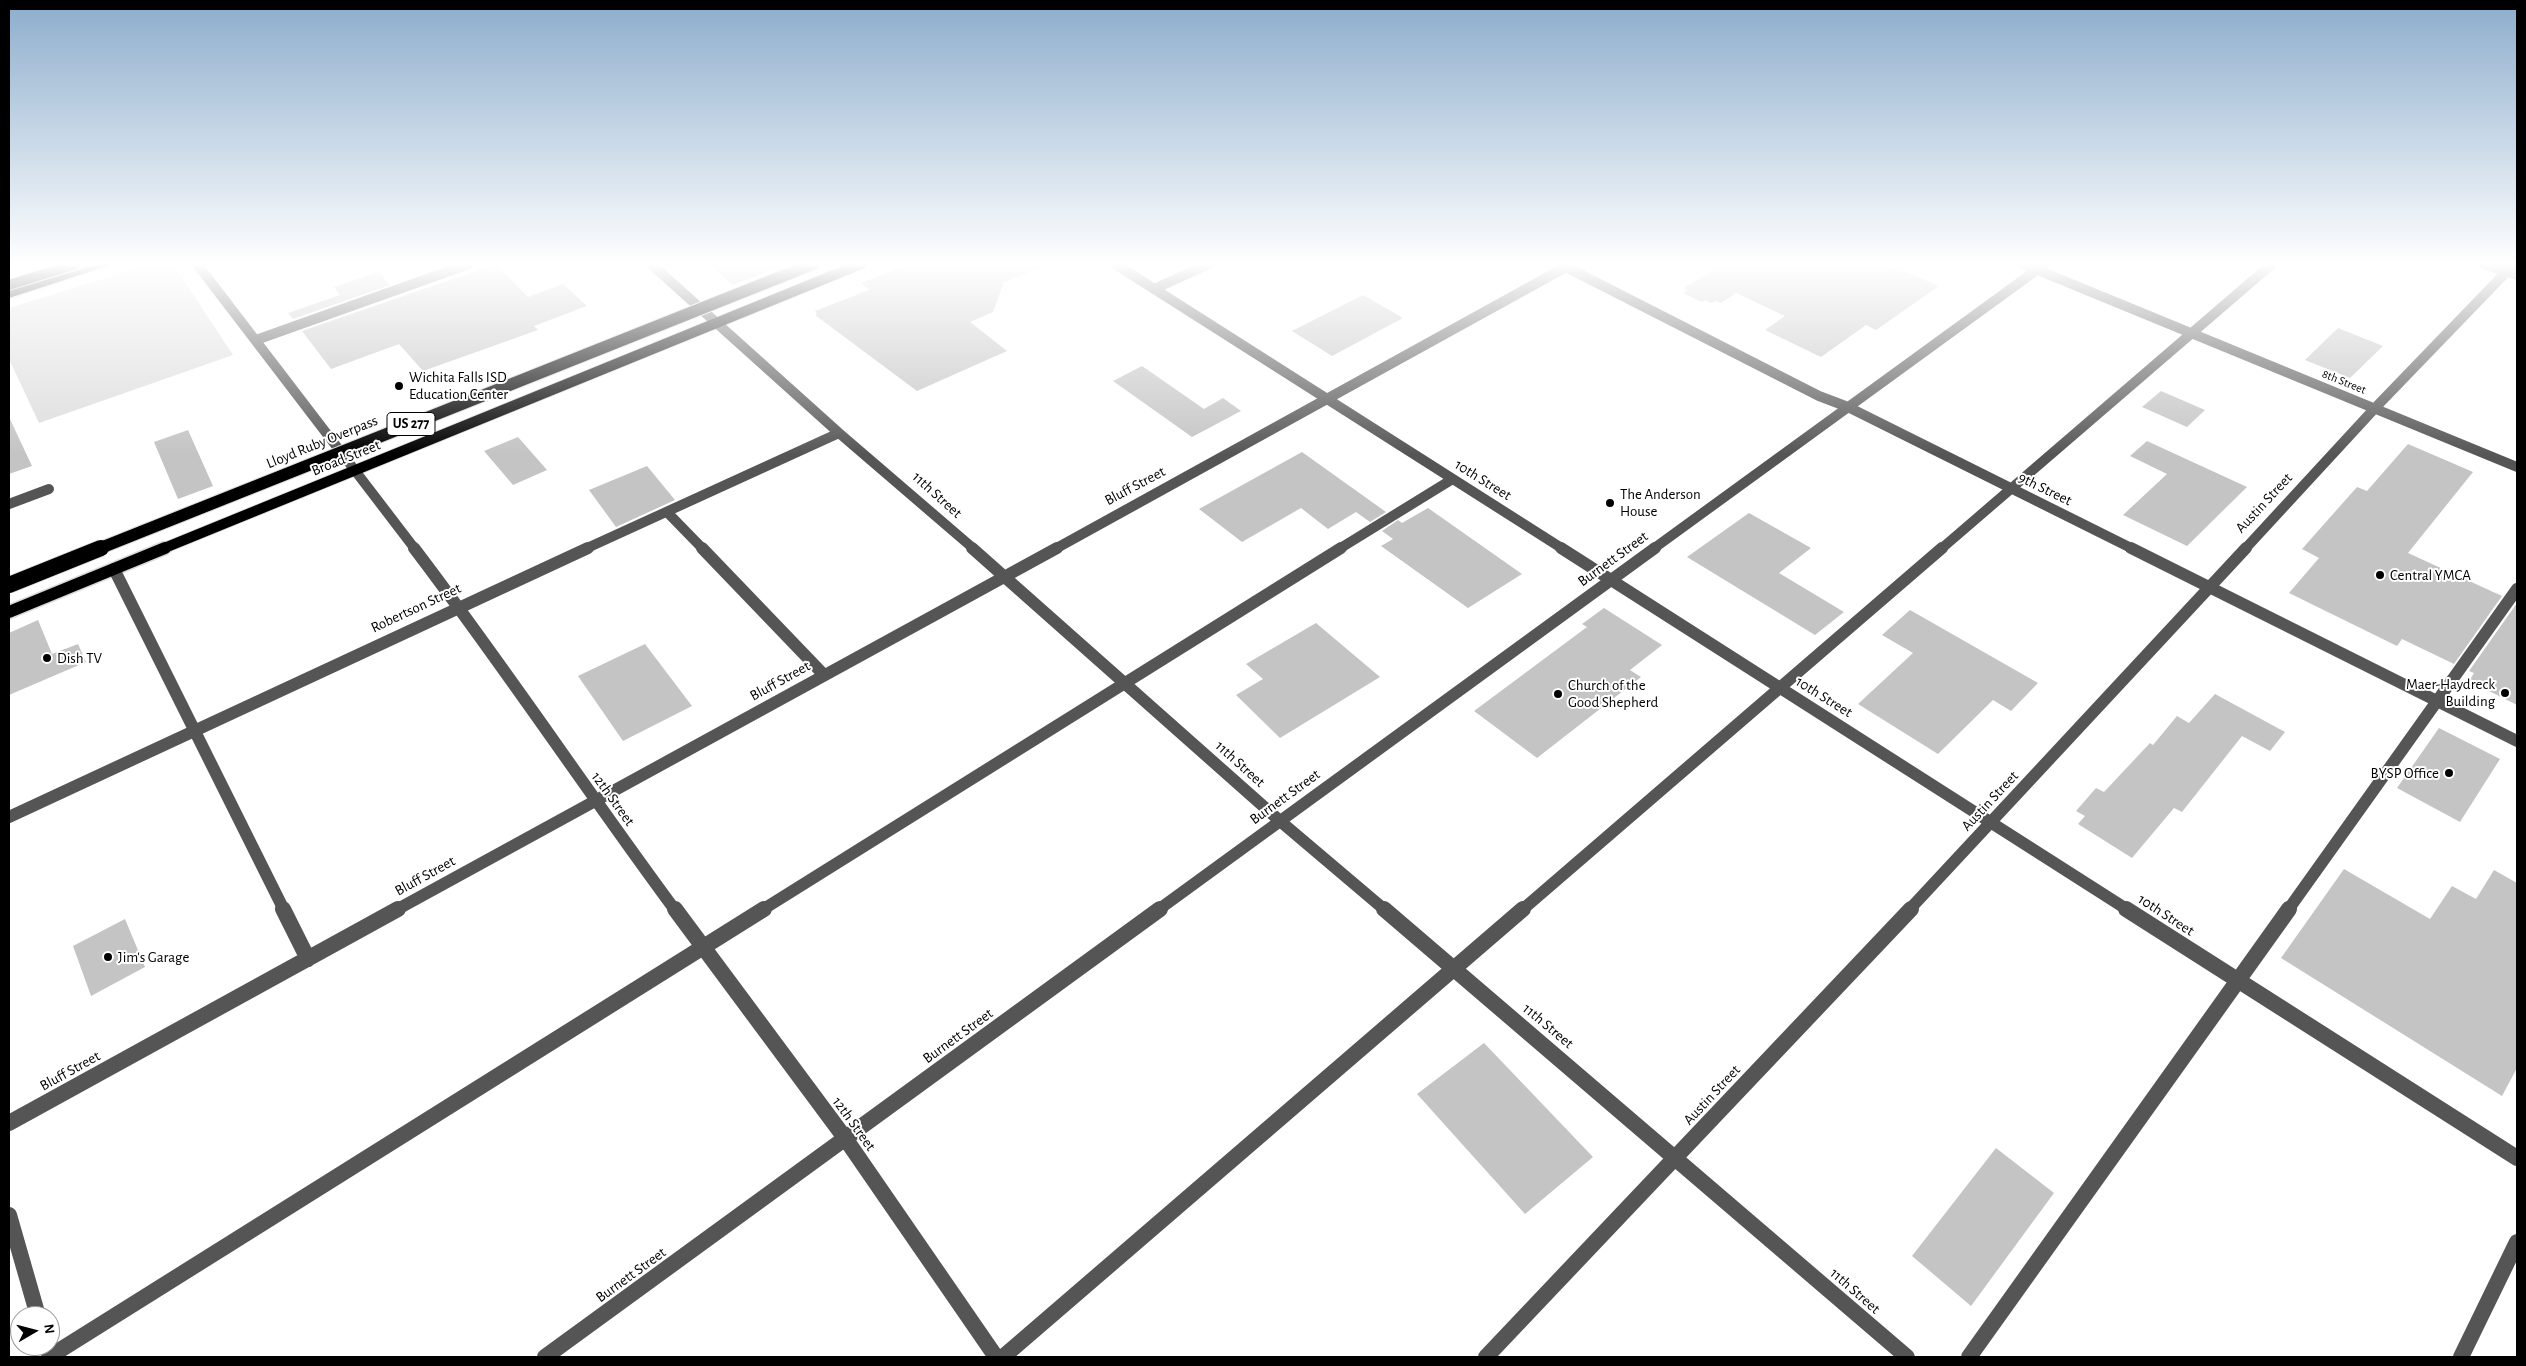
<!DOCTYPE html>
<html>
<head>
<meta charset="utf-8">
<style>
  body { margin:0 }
  #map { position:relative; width:2526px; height:1366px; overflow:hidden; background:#fff; font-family:"Alegreya Sans",sans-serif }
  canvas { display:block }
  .frame { position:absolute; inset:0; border:10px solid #000; pointer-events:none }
  .north { position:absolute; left:10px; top:1306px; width:50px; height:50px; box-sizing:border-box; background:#fff; border:1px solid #999; border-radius:50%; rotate:82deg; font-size:14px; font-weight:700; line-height:20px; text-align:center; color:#000 }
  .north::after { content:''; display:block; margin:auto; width:18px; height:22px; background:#000; clip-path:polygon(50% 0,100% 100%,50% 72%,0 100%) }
</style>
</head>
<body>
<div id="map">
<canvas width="2526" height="1366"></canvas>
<div class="frame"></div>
<div class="north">N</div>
</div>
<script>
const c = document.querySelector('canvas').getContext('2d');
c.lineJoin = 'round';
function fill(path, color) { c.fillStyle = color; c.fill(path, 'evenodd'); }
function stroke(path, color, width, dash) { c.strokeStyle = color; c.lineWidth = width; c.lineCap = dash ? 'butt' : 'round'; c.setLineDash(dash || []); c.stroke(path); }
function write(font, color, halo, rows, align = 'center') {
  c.font = font + ' "Alegreya Sans",sans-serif'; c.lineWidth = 4; c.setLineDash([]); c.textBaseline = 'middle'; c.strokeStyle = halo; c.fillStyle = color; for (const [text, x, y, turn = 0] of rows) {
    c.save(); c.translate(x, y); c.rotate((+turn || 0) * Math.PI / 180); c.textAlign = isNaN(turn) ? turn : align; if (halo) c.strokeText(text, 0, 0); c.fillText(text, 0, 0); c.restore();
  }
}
fill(new Path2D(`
  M151,264H173L233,355L39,423L9,359V308Z`), '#dcdcdc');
fill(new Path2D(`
  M496,264L528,297L563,284L587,306L534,326L538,330L423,371L399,344L331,369L302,331Z
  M709,264H784V265L733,285Z
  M910,264H1048L1004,282L993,312L970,322L1007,351L917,391L815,315L817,314L815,311L869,290L861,283Z
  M1724,264H1887L1939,286L1876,330L1866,325L1821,357L1765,330L1785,316L1736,293L1721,303L1716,301L1712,303L1705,300L1702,302L1683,293L1688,290L1684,288Z
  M379,272L390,285L293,319L288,313L340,295L334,287Z
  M1363,295L1403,318L1332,356L1292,331Z
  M2338,328L2383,346L2350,378L2305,360Z
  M1142,366L1204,409L1223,398L1241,411L1192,437L1113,381Z
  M2161,391L2205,410L2187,427L2142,407Z
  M9,417L32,466L9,474Z
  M188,430L213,486L178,499L154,442Z
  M518,437L547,470L513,485L484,451Z
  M2147,441L2247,487L2187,546L2123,515L2167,474L2130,456Z
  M2408,444L2473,472L2408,553L2502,596L2454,664L2402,639L2397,646L2289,593L2319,558L2302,549L2357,487L2367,491Z
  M1302,452L1386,512L1370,522L1356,512L1328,529L1301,508L1242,542L1199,509Z
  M647,466L675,500L616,527L589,490Z
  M1428,508L1522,574L1468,608L1381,546L1393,539L1382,531L1398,520L1402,523Z
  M1749,513L1811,548L1779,573L1844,612L1815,635L1687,557Z
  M2517,603V705L2469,681L2474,673L2469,671Z
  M1604,608L1662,645L1630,670L1641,677L1537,758L1474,711L1587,627L1582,624Z
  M1910,610L2038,683L2011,711L1993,700L1938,754L1858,704L1913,653L1882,635Z
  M38,620L52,654L78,644L86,662L9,695V633Z
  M1316,623L1380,677L1280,738L1236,695L1263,679L1246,664Z
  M645,644L692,706L623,741L578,676Z
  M2215,694L2285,732L2270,751L2242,736L2182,812L2174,808L2132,858L2078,824L2085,816L2076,811L2096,788L2104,792L2150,743L2153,745L2177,716L2189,723Z
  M2439,728L2500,759L2460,822L2397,788Z
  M2344,869L2430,919L2452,886L2476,899L2494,870L2517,883V1068L2502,1096L2281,958Z
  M125,919L145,967L91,996L73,946Z
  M1484,1043L1593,1157L1525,1214L1417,1094Z
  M1996,1148L2054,1193L1971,1306L1912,1256Z`), '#c4c4c4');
const majorFar1 = new Path2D(`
  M9,285L76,264
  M162,549L861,264`);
const major = new Path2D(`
  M9,612L165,548`);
const highway = new Path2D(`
  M98,264H113L9,298V291Z`);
stroke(majorFar1, '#dbdbdb', 12);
stroke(major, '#dbdbdb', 15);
stroke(highway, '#dbdbdb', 3);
stroke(new Path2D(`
  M197,264L415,549
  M651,264L839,433L974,549
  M1115,264L1563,549
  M1560,264L1819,396L1848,407L2133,549
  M2023,264L2517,467
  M2484,264L2517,275
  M1154,289L1209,264
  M256,340L469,264
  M9,504L49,489
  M667,512L703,549
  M585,549L839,433
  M1055,549L1566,267
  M1339,549L1451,480
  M1653,549L2045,264
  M1941,549L2272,264
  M2245,549L2375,408L2514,264`), '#555', 10);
stroke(new Path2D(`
  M414,548C504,666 587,791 675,910
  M702,548L824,675
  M972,548L1280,821L1385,910
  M1561,548L2128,910
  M2131,548L2517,741
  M114,569L284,910
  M9,817L588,548
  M396,910L1057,548
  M762,910L1341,548
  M1158,910L1655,548
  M1522,910L1942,548
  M1909,910L2246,548
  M2288,910L2517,589`), '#555', 12);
stroke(new Path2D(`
  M283,909L308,959
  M675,909L845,1138L996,1357
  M1384,909L1907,1357
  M2126,909L2517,1158
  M9,1123L398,909
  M9,1215L38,1316
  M49,1357L764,909
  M545,1357L1160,909
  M1003,1357L1523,909
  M1486,1357L1911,909
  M1969,1357L2289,909
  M2461,1357L2517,1242`), '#555', 16);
stroke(majorFar1, '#000', 10);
stroke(major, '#000', 12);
fill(highway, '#000');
const highwayBridgeFar1 = new Path2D(`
  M98,549L813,264`);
const highwayBridge = new Path2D(`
  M9,585L101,548`);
stroke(highwayBridgeFar1, '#dbdbdb', 14, []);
stroke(highwayBridge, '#dbdbdb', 18, []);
stroke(highwayBridgeFar1, '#000', 12);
stroke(highwayBridge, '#000', 16);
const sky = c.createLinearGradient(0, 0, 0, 455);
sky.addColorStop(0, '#8cadcc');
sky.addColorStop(0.58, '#fff');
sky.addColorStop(1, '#ffffff00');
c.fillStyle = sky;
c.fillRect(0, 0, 2526, 455);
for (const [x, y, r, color] of [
  [399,386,5,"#000"],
  [1610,503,5,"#000"],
  [2380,575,5,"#000"],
  [47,658,5,"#000"],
  [2505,693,5,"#000"],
  [1558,694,5,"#000"],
  [2449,773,5,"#000"],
  [108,957,5,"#000"]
]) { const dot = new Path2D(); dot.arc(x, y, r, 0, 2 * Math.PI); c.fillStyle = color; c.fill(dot); stroke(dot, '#fff', 2); }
write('12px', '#000', '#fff', [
  ["8th Street",2344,382,22]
]);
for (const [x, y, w] of [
  [411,424,48]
]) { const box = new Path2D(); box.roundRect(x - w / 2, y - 11.5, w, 23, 4); c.fillStyle = '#fff'; c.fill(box); stroke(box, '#000', 1); }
write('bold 14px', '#000', null, [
  ["US 277",411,424]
]);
write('15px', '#000', '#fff', [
  ["Wichita Falls ISD",409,377],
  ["Education Center",409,394],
  ["The Anderson",1620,494],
  ["House",1620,511],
  ["Central YMCA",2390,575],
  ["Dish TV",57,658],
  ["Maer-Haydreck",2495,684,"right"],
  ["Building",2495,701,"right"],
  ["Church of the",1568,685],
  ["Good Shepherd",1568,702],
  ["BYSP Office",2439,773,"right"],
  ["Jim's Garage",118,957]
], 'left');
write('15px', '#000', '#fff', [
  ["Lloyd Ruby Overpass",322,442,-22],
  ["Broad Street",346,458,-22],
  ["10th Street",1483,480,32],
  ["Bluff Street",1135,486,-28],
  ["9th Street",2045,489,26],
  ["11th Street",937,495,42],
  ["Austin Street",2264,503,-47],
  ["Burnett Street",1613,559,-36],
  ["Robertson Street",416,608,-25],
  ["Bluff Street",780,681,-29],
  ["10th Street",1824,697,32],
  ["11th Street",1240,764,42],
  ["Burnett Street",1285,797,-36],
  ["12th Street",613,799,54],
  ["Austin Street",1990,801,-47],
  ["Bluff Street",425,876,-29],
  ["10th Street",2166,915,33],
  ["11th Street",1548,1026,40],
  ["Burnett Street",958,1036,-36],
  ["Bluff Street",70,1071,-29],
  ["Austin Street",1712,1095,-47],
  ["12th Street",854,1124,54],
  ["Burnett Street",631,1275,-36],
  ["11th Street",1855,1291,41]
]);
</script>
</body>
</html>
